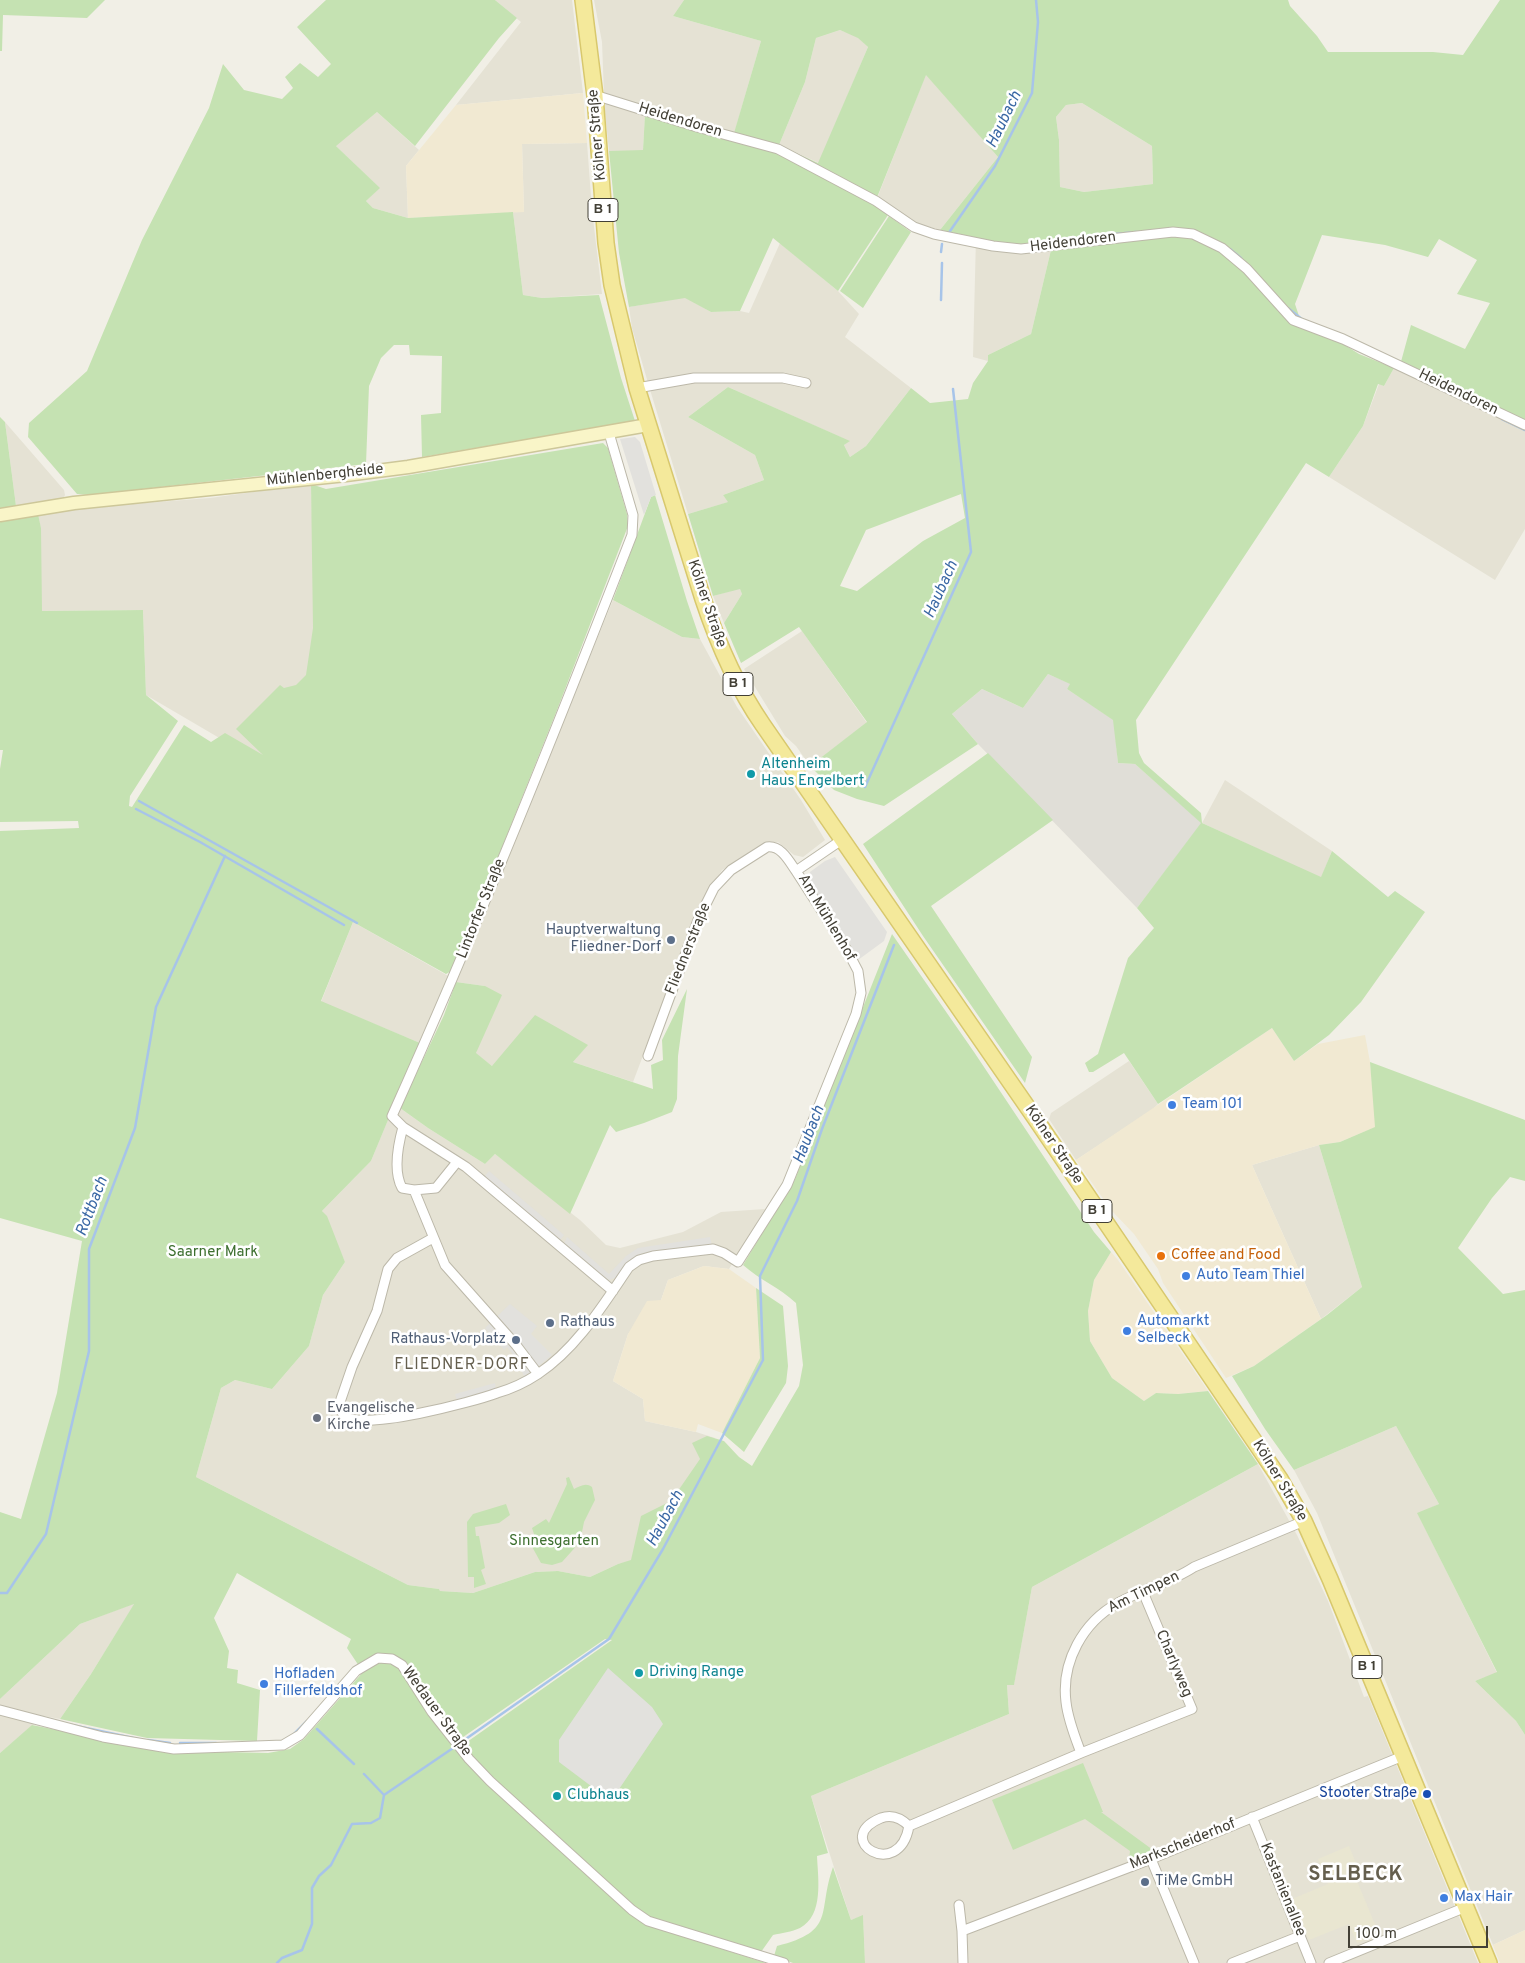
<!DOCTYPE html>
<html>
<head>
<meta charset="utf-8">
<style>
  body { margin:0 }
  #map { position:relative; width:1525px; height:1963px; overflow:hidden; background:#f1efe6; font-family:Overpass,sans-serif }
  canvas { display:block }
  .scale { position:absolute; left:1348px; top:1926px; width:140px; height:22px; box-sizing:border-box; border:2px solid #434036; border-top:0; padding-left:6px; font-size:15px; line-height:18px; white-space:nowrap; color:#434036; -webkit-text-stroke:4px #fff; paint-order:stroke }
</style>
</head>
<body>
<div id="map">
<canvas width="1525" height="1963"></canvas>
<div class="scale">100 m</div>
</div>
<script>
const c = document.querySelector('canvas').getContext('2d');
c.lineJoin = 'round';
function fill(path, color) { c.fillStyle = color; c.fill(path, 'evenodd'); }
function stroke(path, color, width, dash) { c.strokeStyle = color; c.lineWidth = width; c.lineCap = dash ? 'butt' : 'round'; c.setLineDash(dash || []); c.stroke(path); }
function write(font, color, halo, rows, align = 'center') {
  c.font = font + ' Overpass,sans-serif'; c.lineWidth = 5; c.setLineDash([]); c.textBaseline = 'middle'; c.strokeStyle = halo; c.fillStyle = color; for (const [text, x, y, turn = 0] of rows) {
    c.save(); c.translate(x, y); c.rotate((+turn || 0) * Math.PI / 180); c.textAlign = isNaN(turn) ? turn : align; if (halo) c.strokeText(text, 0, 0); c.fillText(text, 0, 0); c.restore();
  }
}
fill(new Path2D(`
  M495,0H572L583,93L456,105L521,22Z
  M594,0H684L673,16L761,41L734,134L604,94L602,42Z
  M840,30L858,37L868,47L819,163L779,145L805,82L816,38Z
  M926,74L998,157L940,230L888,215L876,201Z
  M604,102L645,114L643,151H609Z
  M1082,103L1152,146L1153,184L1084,192L1060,187L1059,140L1056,117L1066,105Z
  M377,112L419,150L406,166L408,218L373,208L366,201L379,188L335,145Z
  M587,143L592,210L602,294L542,298L523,295L513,212H524L522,144Z
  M976,237L1017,246L1049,241L1051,250L1031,334L988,355V361L973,357Z
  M780,243L838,291L859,314L845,337L911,388L866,446L850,457L844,445L849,441L728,387L688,417L755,455L764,480L723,495L729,502L688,514L651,393L632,328L629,307L685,297L711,312L740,311L749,313Z
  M1394,368L1525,429V529L1495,580L1329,477L1363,426L1379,384L1384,386Z
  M5,422L64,490L65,495L63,499L16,506Z
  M311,484L318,720L274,770L146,695L143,610L41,611V529L38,515L80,508L210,498Z
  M740,588L742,594L724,623L713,596Z
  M613,600L682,637L700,639L737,707L801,800L825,840L803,857L794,855L778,842L767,843L722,870L709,891L695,919L633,1082L573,1062L587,1045L492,1066L476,1054L485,986L456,982Z
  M802,631L867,723L810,766L796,746L785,736L744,669Z
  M1225,780L1332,851L1321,878L1202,823Z
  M353,922L450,977L420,1043L321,1002Z
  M1129,1061L1158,1104L1151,1111L1076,1160L1049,1119L1051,1113Z
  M394,1105L400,1108L428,1128L485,1164L495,1154L580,1220L606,1245L620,1248L683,1232L721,1212L765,1209L729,1269L704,1266L668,1280L661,1300L628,1334L613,1381L643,1399L645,1421L696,1432L715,1438L658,1555L618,1564L590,1577L558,1571L535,1572L473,1593L440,1591L439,1589L408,1585L196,1477L221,1388L235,1380L272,1389L309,1346L323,1295L345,1262L322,1211L371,1161Z
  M1319,1145L1362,1287L1321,1319L1252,1165Z
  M1396,1426L1439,1504L1418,1514L1497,1673L1475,1681L1516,1721L1525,1735V1930L1493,1945L1317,1513L1294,1470Z
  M1258,1464L1297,1535L1328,1601L1364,1697L1368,1696L1478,1963H865L863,1916L851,1920L811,1796L1009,1714L1007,1685L1014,1684L1032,1587Z
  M135,1603L91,1674L60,1719L44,1716L0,1753V1699L80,1624Z`), '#e5e2d4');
fill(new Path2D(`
  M583,93L587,143L522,144L524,212L408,218L406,166L456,105Z
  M1272,1028L1294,1061L1318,1044L1365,1035L1370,1062L1376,1127L1340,1142L1319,1145L1252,1165L1321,1319L1254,1366L1226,1378L1163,1283L1158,1269L1134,1234L1111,1210L1076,1160Z
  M1111,1252L1118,1260L1208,1391L1178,1394L1156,1393L1144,1401L1112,1378L1090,1341L1088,1311L1094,1280Z
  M704,1266L729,1269L756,1288L760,1358L722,1433L698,1424L696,1432L645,1421L643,1399L613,1381L628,1334L647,1301L661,1300L668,1280Z
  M1525,1930V1963H1500L1493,1945Z`), '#f1e9d2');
fill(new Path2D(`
  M1048,674L1071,684L1067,689L1114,720L1118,763L1135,764L1202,823L1137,908L978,744L952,714L982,689L1023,708Z`), '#e0ded7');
fill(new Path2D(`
  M1349,1846L1362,1878L1357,1881L1379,1934L1357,1943L1349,1924L1309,1940L1292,1899L1328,1884L1318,1859Z`), '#e9e6d1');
fill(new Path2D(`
  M0,0H105L87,18L3,15L2,51H0Z
  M326,0H495L517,18L499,38L415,146L377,112L336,146L380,188L366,201L373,208L408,218L513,212L523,295L542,298L599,295L621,378L635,421L422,457L421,415L441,413L442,356L410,355L409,345H394L381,358L369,386L366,464L89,495L77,494L28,437L29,423L87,371L142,240L209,108L223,64L244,90L282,99L293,88L285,77L300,63L318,77L331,64L297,27Z
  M684,0H1288L1290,6L1317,36L1328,52H1433L1463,55L1500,0H1525V429L1399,369L1411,325L1465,349L1490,303L1457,294L1477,260L1439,239L1428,257L1385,245L1322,235L1295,304L1299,316L1359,354L1394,368L1384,386L1378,384L1363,426L1329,477L1306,463L1136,720L1139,753L1144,763L1201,813L1202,823L1321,877L1332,851L1388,897L1395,891L1425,912L1361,1002L1329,1035L1294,1061L1272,1028L1158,1104L1124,1053L1093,1072H1089L1085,1063L1098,1054L1128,958L1154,928L1137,908L1201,823L1135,764L1118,763L1113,720L1067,689L1070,684L1048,674L1023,708L982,689L952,714L978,744L884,806L857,799L834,790L810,766L867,722L799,627L741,663L724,623L742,594L740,589L713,596L688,514L728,502L723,495L764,480L755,455L688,417L728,387L850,441L844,445L850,457L866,446L911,388L930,403L968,399L973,383L988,361V355L1031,334L1051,250L1049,241L1017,246L940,230L998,157L926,75L876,200L888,215L838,291L773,238L740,311L711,312L685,298L629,307L619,253L609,151L643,150L645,114L734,133L761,41L673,16ZM840,30L858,38L868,47L818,163L779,145L805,82L816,38ZM1082,103L1152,146L1153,184L1084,192L1060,187L1059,140L1056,117L1066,105ZM961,494L965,518L923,541L857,591L840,586L866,530Z
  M889,216L911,232L863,308L840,291Z
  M0,417L5,422L16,506L0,509Z
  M603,443L608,448L627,514L628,526L557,710L453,970L446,974L353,922L321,1001L420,1043L371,1161L322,1211L327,1216L345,1262L323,1295L309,1346L272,1389L235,1380L221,1388L196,1477L408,1585L439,1589L440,1591L473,1593L535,1572L558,1571L590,1577L618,1564L631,1560L641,1516L671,1501L700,1459L692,1443L707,1436L724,1441L739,1457L752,1466L799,1386L803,1365L796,1303C780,1288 760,1280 743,1265L795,1179L892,934L974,1052L1094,1232L1111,1252L1094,1280L1088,1311L1090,1341L1112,1378L1144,1401L1156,1393L1178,1394L1208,1391L1258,1464L1032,1587L1014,1685H1007L1009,1714L811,1796L828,1853L817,1856C818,1879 824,1915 800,1928C792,1932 781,1933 773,1935L761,1952L647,1925L766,1963H0V1753L32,1725L142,1747L177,1751L268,1753L290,1749L304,1739L363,1672L347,1648L351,1639L237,1573L214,1618L229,1651L227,1668L238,1670L237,1683L260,1690L257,1741L147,1738L60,1719L91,1674L134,1604L80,1624L0,1699V1512L21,1519L57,1393L82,1241L0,1218V831L79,828L78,821L0,822V769L3,750H0V521L38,514L41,528L42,611L143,610L146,695L178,721L130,796L129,806L132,807L184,725L211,742L225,733L263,755L236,729L280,685L284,688L296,685L306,675L313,628L311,484L326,489ZM605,1639L612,1640L457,1749L453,1744Z
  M655,495L687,601L700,639L682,637L613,600L651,497Z
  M988,753L1053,820L931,906L1032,1057L1025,1083L923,936L863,844Z
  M456,982L485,986L502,995L476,1053L492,1066L535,1015L588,1045L573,1062L653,1089L651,1065L663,1060L662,1040L687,989L678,1056L677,1099L672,1112L644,1123L616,1132L610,1125L570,1214L495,1154L485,1164L428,1128L400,1108L444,1015Z
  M1370,1062L1525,1120V1181L1510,1177L1492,1198L1458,1248L1503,1294L1525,1290V1735L1516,1721L1475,1681L1497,1672L1417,1513L1439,1504L1396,1426L1294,1470L1265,1429L1232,1376L1254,1366L1327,1315L1362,1287L1319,1145L1340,1142L1375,1127Z
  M756,1288L783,1306L788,1366L786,1383L744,1452L722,1433L760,1358Z
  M569,1477L574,1489C580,1486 586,1482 592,1487L595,1500L584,1522L580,1542L562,1562L552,1565L541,1563L530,1543L535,1537L532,1528L546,1519L549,1523L567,1484L566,1478Z
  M506,1504L510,1515L499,1523L475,1527L476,1536H479L485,1568L481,1570L486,1584L474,1588V1577H468L467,1522L473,1514Z
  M1083,1763L1103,1812H1101L1153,1850L1129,1859L1130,1851L1085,1819L1013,1850L992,1800Z
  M833,1867L851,1920L863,1915L865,1963H793L774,1956L777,1946C837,1931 817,1912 833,1867Z`), '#c5e2b2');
fill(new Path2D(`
  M635,437L640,442L656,495L651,497L644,515L620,439Z
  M835,857L887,932L884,941L858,960L808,882L810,872L825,861Z
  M489,1171L564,1235L560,1240L484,1177Z
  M567,1237L609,1274L626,1256L638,1248L710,1237L712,1245L643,1254L635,1258L618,1277L609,1280L600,1277L564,1244Z
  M510,1304L537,1326L531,1334L552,1355L533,1371L524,1376L515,1357L507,1347L504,1350L485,1328Z
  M495,1383L496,1389L457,1401L455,1394Z
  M608,1668L652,1707L663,1724L611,1801L559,1762V1740Z`), '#e2e1dd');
stroke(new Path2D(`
  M948,234L995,166L1032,93L1038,22L1036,0
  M1115,234L1136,232
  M1083,237H1092
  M1060,240L1070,238
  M1230,249L1241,258
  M941,252L942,244
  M941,300L942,263
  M1288,308L1303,320
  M1502,419L1525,430
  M865,787L971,552L953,389
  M139,801L357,923
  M136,809L200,842L344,925
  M0,1593H7L46,1534L89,1351V1249L135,1128L156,1007L225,856
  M72,1725L138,1739
  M317,1729L354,1764
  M293,1735L307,1721
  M148,1740L170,1743
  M180,1743H216
  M460,1743L609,1639L663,1549L763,1360L760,1276L797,1201L822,1129L894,945
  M364,1774L384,1795
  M277,1963L282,1958L302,1950L312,1924V1888L319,1876L331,1865L352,1824L371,1823L380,1818L384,1795L456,1746`), '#a7c4e9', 2.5);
const street = new Path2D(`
  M595,96L601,97L697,127L778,149L876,201L914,227L934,234L993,246L1021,249L1173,232L1193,234L1222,248L1247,269L1293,320L1343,339L1525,425
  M637,388L694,378H783L806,383
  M609,433L633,515L632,535C556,730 478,925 392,1116L403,1127L466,1167L613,1291
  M648,1056L698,920L714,888L731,870L767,847C781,845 789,861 796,871
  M403,1127C398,1145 393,1171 402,1188L414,1190L445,1265L516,1345L538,1374
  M414,1190L436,1188L457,1162
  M433,1238L397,1258L388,1269L377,1311L352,1367L340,1402C340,1407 341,1413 345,1416C363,1431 473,1402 497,1393C511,1389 526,1382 538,1374C577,1348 603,1305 629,1267L639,1260L653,1256L713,1249L724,1253L738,1262L787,1185L856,1014L861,993L858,971L847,950L796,871L843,839
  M0,1710L103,1737L174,1749L283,1745L300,1735L356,1671L378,1658L392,1659L402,1665L432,1712L469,1759L490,1781L632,1910L648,1921L784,1963
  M1081,1753L1192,1709L1143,1592
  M1252,1817L1311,1963
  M909,1826C899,1883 830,1839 881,1818C892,1814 901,1818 909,1826L1081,1753C1075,1737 1068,1720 1066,1702C1061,1662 1083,1622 1118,1603C1142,1589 1170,1583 1194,1567L1304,1521
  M1151,1859L1194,1963
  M959,1905L962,1931L963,1963
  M962,1931L1151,1859L1403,1756
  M1232,1963L1300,1936
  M1329,1963L1466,1907`);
const secondary = new Path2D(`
  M0,515L74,503L346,475L408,467L648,425`);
const primary = new Path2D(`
  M583,0L595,96L606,243L612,285L637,388L703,599C718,644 736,686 763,725L1035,1118L1280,1479L1304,1521L1330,1579L1489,1963`);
stroke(street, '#bcb8a9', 11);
stroke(secondary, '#cdc799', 15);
stroke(primary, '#d8c86d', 18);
stroke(street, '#fff', 9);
stroke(secondary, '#f9f5c8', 12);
stroke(primary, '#f4e99b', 15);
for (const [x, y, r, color] of [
  [751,774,5,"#0f9aa8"],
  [671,940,5,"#5c6f8a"],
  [1172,1105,5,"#3f7fe0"],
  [1161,1256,5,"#e8710a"],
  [1186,1276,5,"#3f7fe0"],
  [550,1323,5,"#5c6f8a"],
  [1127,1331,5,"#3f7fe0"],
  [516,1340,5,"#5c6f8a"],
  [317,1418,5,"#6b7280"],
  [639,1673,5,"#0f9aa8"],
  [264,1684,5,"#3f7fe0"],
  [1427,1794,5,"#1a4fb4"],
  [557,1796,5,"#0f9aa8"],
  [1145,1882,5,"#5c6f8a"],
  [1444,1898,5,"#3f7fe0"]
]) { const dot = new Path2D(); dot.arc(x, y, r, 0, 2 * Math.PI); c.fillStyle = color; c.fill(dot); stroke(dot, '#fff', 2); }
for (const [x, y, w] of [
  [603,210,30],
  [738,684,30],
  [1097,1211,30],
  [1367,1667,30]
]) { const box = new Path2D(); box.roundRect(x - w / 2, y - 11.5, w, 23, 4); c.fillStyle = '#fff'; c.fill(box); stroke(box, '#434036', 1); }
write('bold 14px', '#434036', null, [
  ["B 1",603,210],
  ["B 1",738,684],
  ["B 1",1097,1211],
  ["B 1",1367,1667]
]);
write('15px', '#434036', '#fff', [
  ["Heidendoren",680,121,17],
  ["Kölner Straße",598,135,-95],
  ["Heidendoren",1073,243,-7],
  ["Heidendoren",1458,393,26],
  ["Mühlenbergheide",325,476,-6],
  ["Kölner Straße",706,604,71],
  ["Lintorfer Straße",482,909,-68],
  ["Am Mühlenhof",826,918,59],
  ["Fliednerstraße",689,949,-68],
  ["Kölner Straße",1053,1145,56],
  ["Kölner Straße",1279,1481,59],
  ["Am Timpen",1144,1593,-26],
  ["Charlyweg",1173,1664,67],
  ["Wedauer Straße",436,1712,54],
  ["Markscheiderhof",1183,1845,-22],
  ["Kastanienallee",1282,1890,68]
]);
write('15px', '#0d838f', '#fff', [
  ["Altenheim",761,765],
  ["Haus Engelbert",761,782],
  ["Driving Range",649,1673],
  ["Clubhaus",567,1796]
], 'left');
write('15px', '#4e5e75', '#fff', [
  ["Hauptverwaltung",661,931],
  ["Fliedner-Dorf",661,948],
  ["Rathaus",560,1323,"left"],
  ["Rathaus-Vorplatz",506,1340],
  ["TiMe GmbH",1155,1882,"left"]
], 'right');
write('15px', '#366cbe', '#fff', [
  ["Team 101",1182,1105],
  ["Auto Team Thiel",1196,1276],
  ["Automarkt",1137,1322],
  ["Selbeck",1137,1339],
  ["Hofladen",274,1675],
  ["Fillerfeldshof",274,1692],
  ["Max Hair",1454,1898]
], 'left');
write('15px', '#3d6f2f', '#fff', [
  ["Saarner Mark",213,1253],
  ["Sinnesgarten",554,1542]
]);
write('15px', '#c56008', '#fff', [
  ["Coffee and Food",1171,1256]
], 'left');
write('15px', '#5b616d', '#fff', [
  ["Evangelische",327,1409],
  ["Kirche",327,1426]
], 'left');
write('15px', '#164399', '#fff', [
  ["Stooter Straße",1417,1794]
], 'right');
write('italic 16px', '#3967a4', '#fff', [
  ["Haubach",1005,120,-64],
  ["Haubach",942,590,-66],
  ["Haubach",810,1135,-69],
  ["Rottbach",93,1207,-69],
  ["Haubach",666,1519,-62]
]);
c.letterSpacing = '1px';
write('16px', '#655f4e', '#fff', [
  ["FLIEDNER-DORF",462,1366]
]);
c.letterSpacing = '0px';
c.letterSpacing = '1px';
write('bold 20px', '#655f4e', '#fff', [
  ["SELBECK",1356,1876]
]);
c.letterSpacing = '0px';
</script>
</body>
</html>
